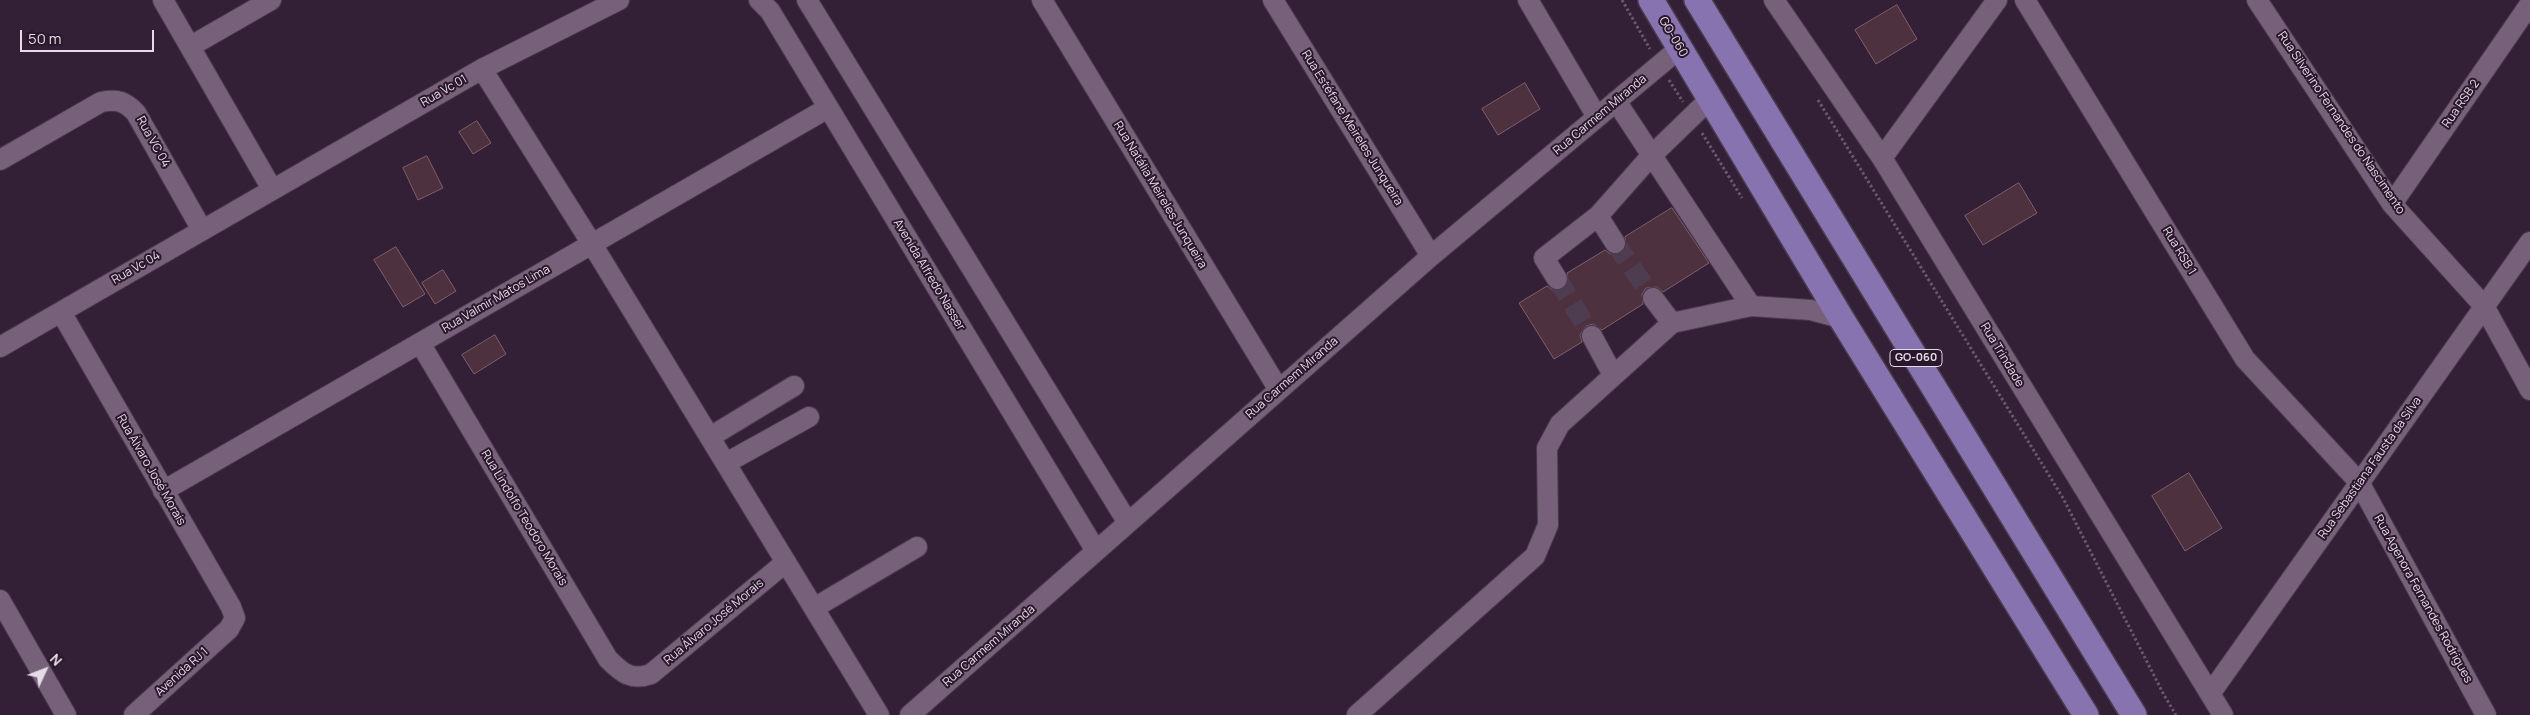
<!DOCTYPE html>
<html>
<head>
<meta charset="utf-8">
<style>
  body { margin:0 }
  #map { position:relative; width:2530px; height:715px; overflow:hidden; background:#332036; font-family:Manrope,sans-serif }
  canvas { display:block }
  .north { position:absolute; left:20px; top:645px; width:50px; height:50px; -webkit-text-stroke:4px #29172b; paint-order:stroke; rotate:47deg; font-size:14px; font-weight:700; line-height:20px; text-align:center; color:#e7dae8 }
  .north::after { content:''; display:block; margin:auto; width:18px; height:22px; background:#e7dae8; clip-path:polygon(50% 0,100% 100%,50% 72%,0 100%) }
  .scale { position:absolute; left:20px; top:30px; width:134px; height:22px; box-sizing:border-box; border:2px solid #e7dae8; border-top:0; padding-left:6px; font-size:15px; line-height:18px; white-space:nowrap; color:#e7dae8; -webkit-text-stroke:4px #29172b; paint-order:stroke }
</style>
</head>
<body>
<div id="map">
<canvas width="2530" height="715"></canvas>
<div class="north">N</div>
<div class="scale">50 m</div>
</div>
<script>
const c = document.querySelector('canvas').getContext('2d');
c.lineJoin = 'round';
function fill(path, color) { c.fillStyle = color; c.fill(path, 'evenodd'); }
function stroke(path, color, width, dash) { c.strokeStyle = color; c.lineWidth = width; c.lineCap = dash ? 'butt' : 'round'; c.setLineDash(dash || []); c.stroke(path); }
function write(font, color, halo, rows, align = 'center') {
  c.font = font + ' Manrope,sans-serif'; c.lineWidth = 4; c.setLineDash([]); c.textBaseline = 'middle'; c.strokeStyle = halo; c.fillStyle = color; for (const [text, x, y, turn = 0] of rows) {
    c.save(); c.translate(x, y); c.rotate((+turn || 0) * Math.PI / 180); c.textAlign = isNaN(turn) ? turn : align; if (halo) c.strokeText(text, 0, 0); c.fillText(text, 0, 0); c.restore();
  }
}
const building = new Path2D(`
  M1897,5L1917,39L1876,64L1855,30Z
  M1525,83L1540,109L1498,135L1482,109Z
  M477,121L491,143L473,154L459,132Z
  M427,156L443,188L418,200L403,168Z
  M2019,183L2037,213L1983,245L1965,216Z
  M1672,208L1709,263L1663,292L1657,287L1646,288L1642,294L1643,304L1602,330L1593,324L1586,326L1580,335L1582,342L1554,359L1519,303L1547,286L1552,290L1563,289L1568,284L1567,273L1605,250L1610,254L1621,253L1626,248L1625,237Z
  M396,247L425,294L403,307L374,260Z
  M443,270L456,291L435,304L422,283Z
  M495,335L506,354L474,374L462,355Z
  M2189,473L2222,528L2185,551L2152,496Z`);
fill(building, '#4e313e');
stroke(building, '#805f6c', 1);
stroke(new Path2D(`
  M1615,243L1653,298
  M1557,279L1592,336`), '#4e3c51', 20, [20, 10]);
const minor = new Path2D(`
  M163,0L272,189
  M759,0L770,11L1096,551
  M807,0L1128,523
  M1042,0L1279,390
  M1273,0L1431,256
  M1528,0L1597,117
  M1774,0L1882,158L2223,715
  M2025,0L2245,359L2359,482L2486,715
  M2257,0L2392,204L2484,306L2530,390
  M191,46L271,0
  M482,69L592,244L879,715
  M1616,101L1751,306
  M1882,158L1997,0
  M0,160L101,102C117,99 125,101 136,113L202,230
  M2392,204L2530,4
  M1615,243L1598,216L1651,156L1710,99
  M1557,279L1544,258L1598,216
  M1653,298L1672,323L1751,306L1811,310L1841,318
  M61,312L231,607L235,618L229,629L134,715
  M1592,336L1613,375
  M420,343L608,659C622,673 631,681 651,674L786,562
  M0,347L482,69L619,0
  M710,437L794,386
  M726,463L809,417
  M163,491L828,108
  M0,600L66,715
  M814,608L917,547
  M2210,694L2530,242
  M910,715L1431,256L1680,48
  M1357,715L1535,556L1548,525L1547,448L1560,424L1672,323`);
const major = new Path2D(`
  M1651,0L1841,318L2086,715
  M1697,0L2134,715`);
stroke(minor, '#4b3b4e', 22);
stroke(major, '#4b3b4e', 28);
stroke(new Path2D(`
  M1622,0L1650,49
  M1669,80L1683,102
  M1818,100L2063,498L2164,695L2176,715
  M1702,133L1742,198`), '#6a596c', 3, [2.5, 2.5]);
stroke(minor, '#77617a', 20);
stroke(major, '#8773af', 25);
for (const [x, y, w] of [
  [1916,358,52]
]) { const box = new Path2D(); box.roundRect(x - w / 2, y - 8.5, w, 17, 4); c.fillStyle = '#29172b'; c.fill(box); stroke(box, '#e7dae8', 1); }
write('bold 11px', '#e7dae8', null, [
  ["GO-060",1916,358]
]);
write('12px', '#e7dae8', '#29172b', [
  ["GO-060",1673,37,59],
  ["Rua Vc 01",444,91,-30],
  ["Rua RSB 2",2461,104,-55],
  ["Rua Carmem Miranda",1600,115,-40],
  ["Rua Silverino Fernandes do Nascimento",2341,123,56],
  ["Rua Estéfane Meireles Junqueira",1352,128,58],
  ["Rua VC 04",153,142,61],
  ["Rua Natália Meireles Junqueira",1160,195,59],
  ["Rua RSB 1",2179,251,59],
  ["Rua Vc 04",136,268,-30],
  ["Avenida Alfredo Nasser",929,275,59],
  ["Rua Valmir Matos Lima",496,299,-30],
  ["Rua Trindade",2002,355,59],
  ["Rua Carmem Miranda",1292,378,-41],
  ["Rua Sebastiana Fausta da Silva",2370,468,-55],
  ["Rua Álvaro José Morais",151,470,60],
  ["Rua Lindolfo Teodoro Morais",524,518,59],
  ["Rua Agenora Fernandes Rodrigues",2423,599,61],
  ["Rua Álvaro José Morais",714,622,-40],
  ["Rua Carmem Miranda",989,646,-41],
  ["Avenida RJ 1",182,672,-42]
]);
</script>
</body>
</html>
